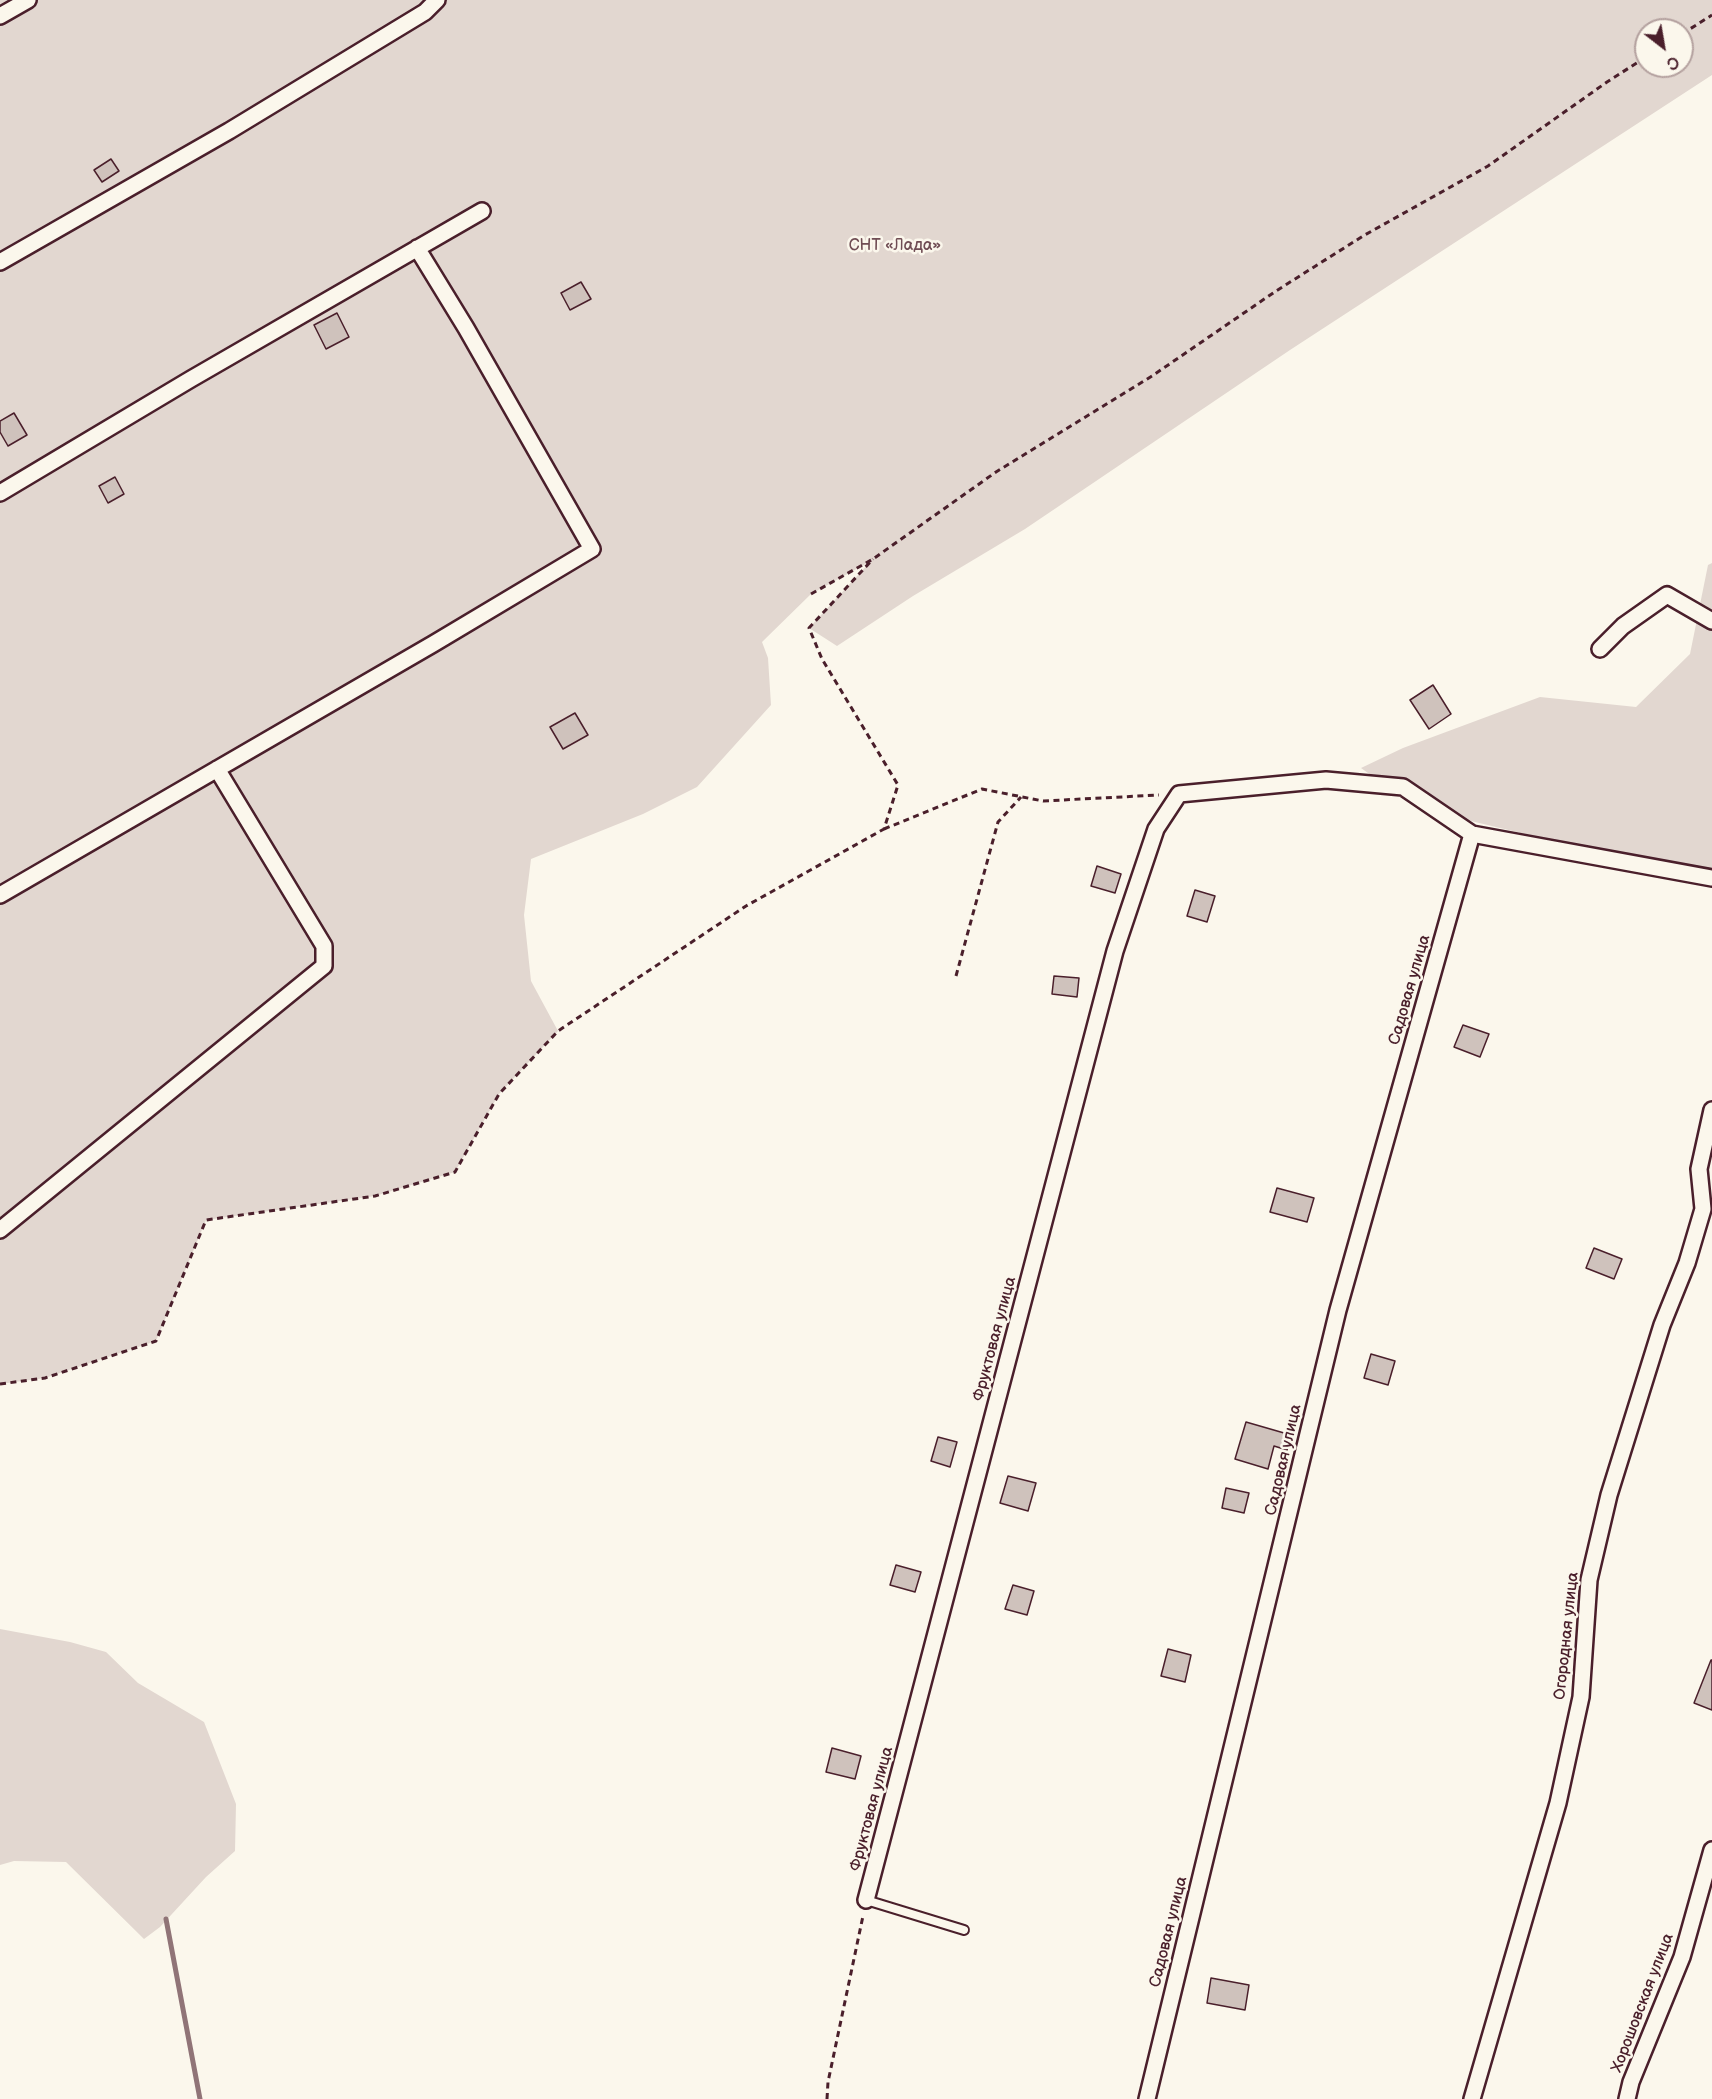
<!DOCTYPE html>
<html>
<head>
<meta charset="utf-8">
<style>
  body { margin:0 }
  #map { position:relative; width:1712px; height:2099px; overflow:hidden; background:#fbf7ec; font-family:"Balsamiq Sans",sans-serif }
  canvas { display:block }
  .north { position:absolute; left:1634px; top:18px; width:60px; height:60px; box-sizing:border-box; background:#fbf7ec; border:2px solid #b4a19f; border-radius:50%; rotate:149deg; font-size:16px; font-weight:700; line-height:24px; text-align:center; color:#4a1f2b }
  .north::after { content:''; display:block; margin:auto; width:21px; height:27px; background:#4a1f2b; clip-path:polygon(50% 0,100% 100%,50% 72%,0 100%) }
</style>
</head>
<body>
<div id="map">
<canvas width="1712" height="2099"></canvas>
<div class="north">С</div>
</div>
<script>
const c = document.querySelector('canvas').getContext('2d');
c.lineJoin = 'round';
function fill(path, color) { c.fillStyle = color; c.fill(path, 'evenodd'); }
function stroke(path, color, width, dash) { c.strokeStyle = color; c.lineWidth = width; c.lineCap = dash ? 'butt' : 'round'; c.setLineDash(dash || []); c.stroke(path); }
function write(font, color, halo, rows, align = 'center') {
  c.font = font + ' "Balsamiq Sans",sans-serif'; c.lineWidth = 5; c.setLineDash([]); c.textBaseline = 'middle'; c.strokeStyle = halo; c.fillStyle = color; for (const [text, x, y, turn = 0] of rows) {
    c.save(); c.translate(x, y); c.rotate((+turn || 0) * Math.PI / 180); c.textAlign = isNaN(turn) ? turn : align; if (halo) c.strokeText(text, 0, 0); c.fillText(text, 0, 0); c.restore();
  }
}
fill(new Path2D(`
  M0,0H1712V75L1290,350L1025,529L913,596L837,646L809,628L871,561L811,594L762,642L768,658L771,705L697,787L643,814L531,859L524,915L531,981L558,1031L499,1094L455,1172L375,1196L206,1220L156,1341L45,1378L0,1384ZM1646,30H1682V66H1646Z
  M1712,563V879L1417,808L1361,768L1403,748L1540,697L1636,707L1690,654L1708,565Z
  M0,1629L70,1642L106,1652L138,1683L204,1722L236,1804L235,1851L206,1877L160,1927L144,1939L66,1862L14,1861L0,1865Z`), '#e2d7d0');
stroke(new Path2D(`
  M166,1919L200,2099`), '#907477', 5);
const building = new Path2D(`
  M111,159L119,171L102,182L94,170Z
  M581,282L591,299L570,310L561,293Z
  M337,313L349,337L326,349L314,325Z
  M14,413L27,435L8,446L0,432V421Z
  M115,477L124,494L108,503L99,486Z
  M1433,685L1451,714L1429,729L1410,700Z
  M575,713L588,735L563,749L550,727Z
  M1097,866L1121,874L1115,893L1091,886Z
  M1195,890L1215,896L1207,922L1187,916Z
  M1054,976L1079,978L1077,997L1052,994Z
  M1463,1025L1489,1034L1480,1057L1454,1047Z
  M1277,1188L1314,1198L1307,1222L1270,1212Z
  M1594,1248L1622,1259L1614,1279L1586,1268Z
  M1371,1354L1395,1361L1388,1385L1364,1378Z
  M1246,1422L1291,1435L1287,1450L1274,1446L1268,1469L1235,1459Z
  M938,1437L957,1442L950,1467L931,1461Z
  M1008,1476L1036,1483L1028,1511L1000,1503Z
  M1226,1488L1249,1493L1244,1513L1222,1508Z
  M896,1565L921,1572L915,1592L890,1585Z
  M1013,1585L1034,1591L1027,1615L1005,1609Z
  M1168,1649L1191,1655L1185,1682L1161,1676Z
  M1711,1660H1712V1710L1694,1703Z
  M832,1748L861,1756L855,1779L826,1772Z
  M1211,1978L1249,1985L1245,2010L1207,2003Z`);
fill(building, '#cfc2bc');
stroke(building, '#4a1f2b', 1.5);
const service = new Path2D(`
  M866,1900L964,1930`);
const minor = new Path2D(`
  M0,16L28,0
  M0,262L229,131L425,12L437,0
  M0,493L191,379L482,211
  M1600,649L1623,626L1667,595L1712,621
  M0,895L433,644L592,549L466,328L417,248
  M0,1230L324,966V946L217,769
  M866,1900L1115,951L1156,829L1179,794L1326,780L1403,787L1472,834L1712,878
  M1147,2099L1338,1310L1472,834
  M1472,2099L1558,1803L1581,1697L1589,1580L1609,1495L1662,1325L1687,1263L1703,1209L1699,1169L1712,1110
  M1627,2099L1631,2082L1682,1957L1712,1850`);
stroke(service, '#4a1f2b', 12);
stroke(minor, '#4a1f2b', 20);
stroke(new Path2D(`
  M1682,34L1712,15
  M811,594L873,559L996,472L1152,376L1276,291L1363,236L1488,166L1607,82L1646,57
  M884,829L982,789L1043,801L1159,795
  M956,976L998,822L1021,797
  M0,1384L45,1378L156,1341L206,1220L375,1196L455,1172L499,1094L558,1031L746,906L884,829L898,785L822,659L809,628L873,559
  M827,2099L828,2082L863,1916`), '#4a1f2b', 3, [6, 4.5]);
stroke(service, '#fbf7ec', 8);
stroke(minor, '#fbf7ec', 15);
write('16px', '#704d54', '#fbf7ec', [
  ["СНТ «Лада»",895,246]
]);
write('16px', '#4a1f2b', '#fbf7ec', [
  ["Садовая улица",1410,990,-74],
  ["Фруктовая улица",995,1339,-75],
  ["Садовая улица",1284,1460,-77],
  ["Огородная улица",1567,1636,-84],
  ["Фруктовая улица",872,1809,-75],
  ["Садовая улица",1169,1932,-76],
  ["Хорошовская улица",1643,2003,-69]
]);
</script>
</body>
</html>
